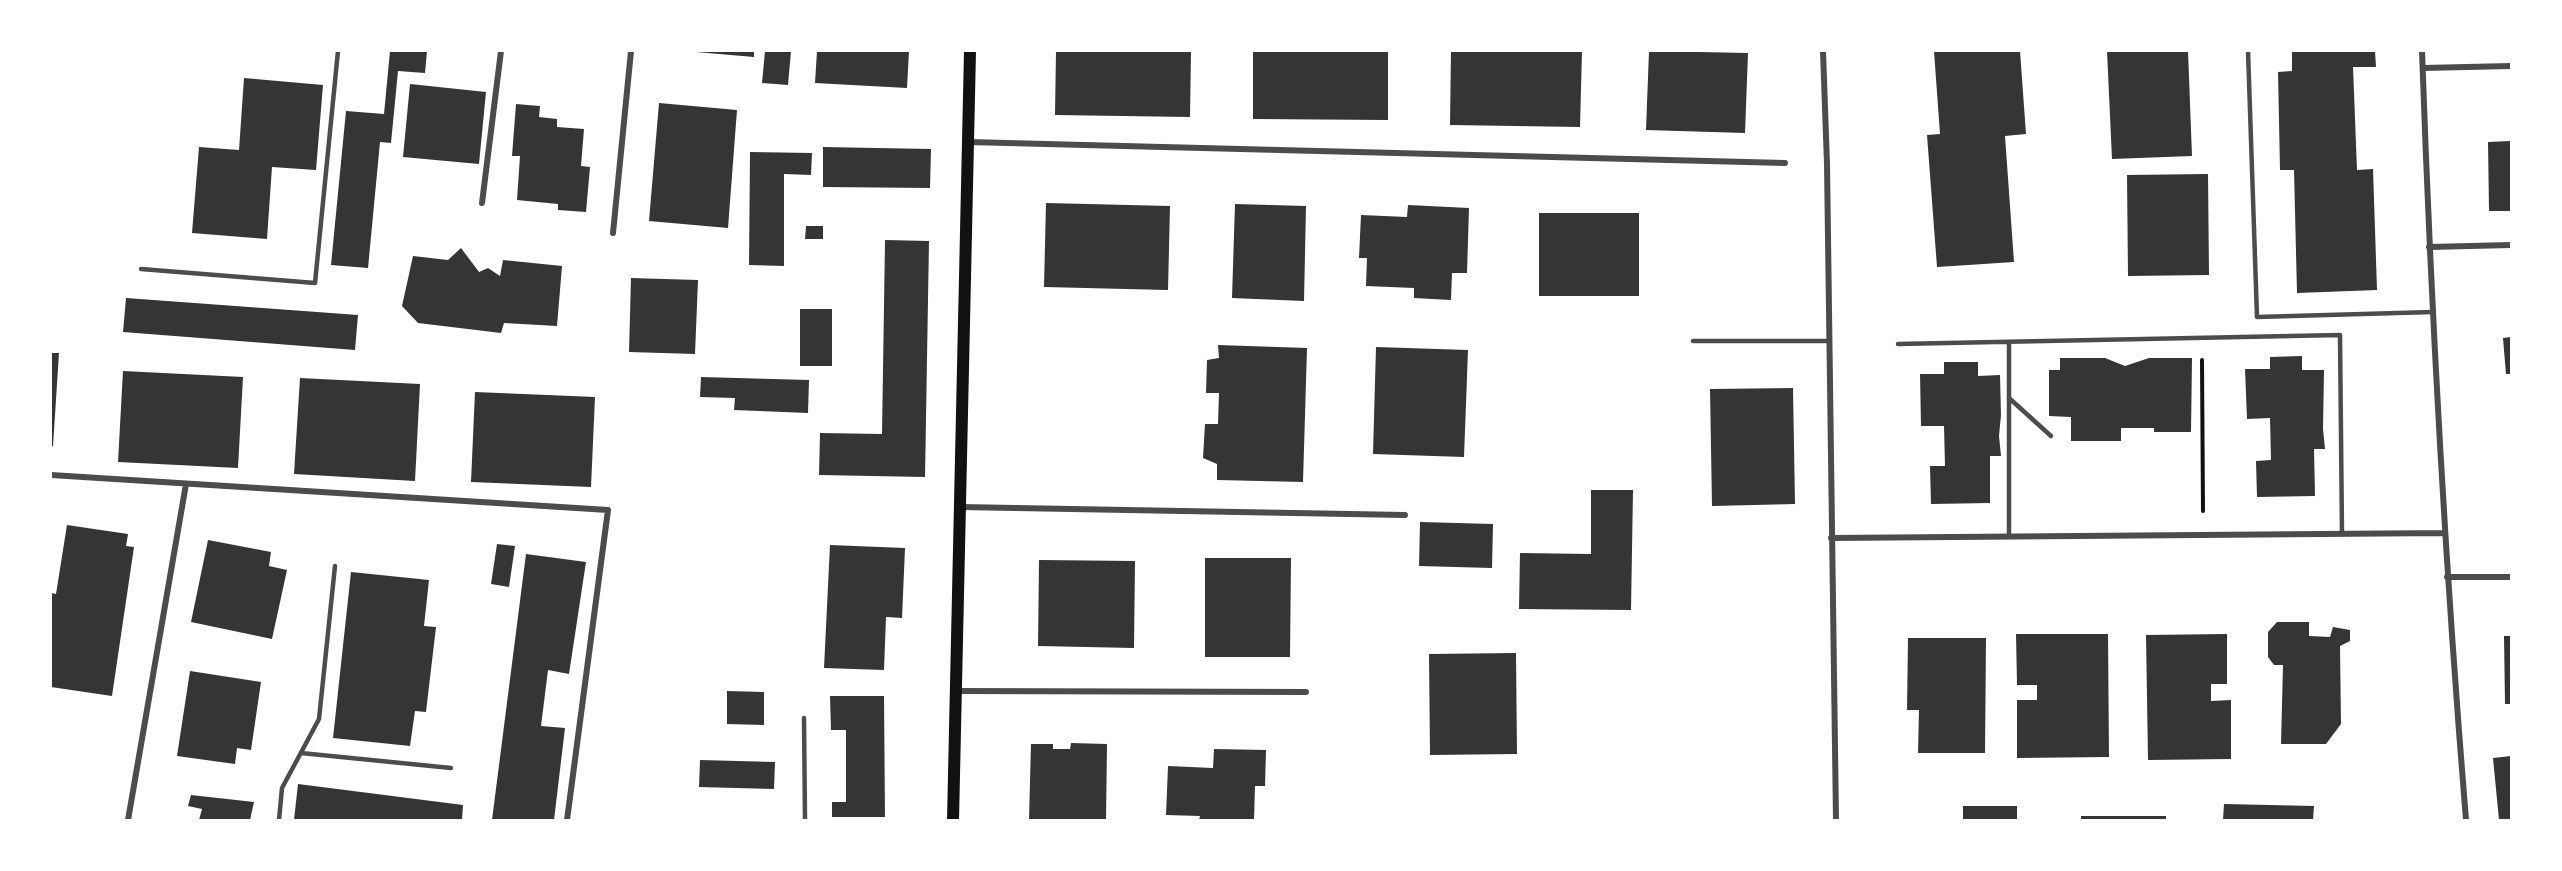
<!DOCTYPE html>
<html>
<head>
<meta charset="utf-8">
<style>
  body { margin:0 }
  #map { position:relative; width:2562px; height:871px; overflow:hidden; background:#fff; font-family:Montserrat,sans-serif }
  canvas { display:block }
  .frame { position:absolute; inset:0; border:52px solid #fff; pointer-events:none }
</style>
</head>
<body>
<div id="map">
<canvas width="2562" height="871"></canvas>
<div class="frame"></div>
</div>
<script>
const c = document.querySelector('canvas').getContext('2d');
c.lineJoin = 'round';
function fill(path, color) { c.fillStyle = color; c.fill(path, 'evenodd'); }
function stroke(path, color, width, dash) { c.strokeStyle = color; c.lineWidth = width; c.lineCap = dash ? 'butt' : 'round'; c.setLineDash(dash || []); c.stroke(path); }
fill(new Path2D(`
  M390,51H427L425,73L398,71L391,143L380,142L368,268L331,265L346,111L384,114Z
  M684,51H754V57Z
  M765,51H791L788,85L762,83Z
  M817,51H909L907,88L815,83Z
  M1056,51H1191L1190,117L1055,115Z
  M1253,51H1388V120L1253,119Z
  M1451,51H1582L1580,127L1450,125Z
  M1649,51L1748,53L1745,133L1646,130Z
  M1934,51H2020L2026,134L2005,136L2014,262L1937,267L1927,135L1940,134Z
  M2107,51H2188L2192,156L2112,159Z
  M2292,51H2375L2376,67H2353L2357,170L2373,169L2377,290L2297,293L2294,170H2280L2278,72L2292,71Z
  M244,78L323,85L316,170L272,167L267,239L192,233L199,147L239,150Z
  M410,84L486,92L479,164L403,157Z
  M659,103L737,110L728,228L649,221Z
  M516,104L540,106L539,117L557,119V127L584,129L581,166L590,167L586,212L558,210V204L517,200L520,156H512Z
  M2511,141V211H2489L2488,142Z
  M823,147L931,149L930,188L823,187Z
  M750,152L812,153L811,175L784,174V266L749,265Z
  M2208,174L2209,275L2128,276L2127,175Z
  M1046,203L1170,206L1168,290L1044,287Z
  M1235,204L1306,206L1304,301L1232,298Z
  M1408,205L1469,208L1467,273H1452L1451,300L1414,298V288L1366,286L1367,258H1359L1361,215L1407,217Z
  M1539,213H1639V296H1539Z
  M806,226H823V239H805Z
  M885,240L929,241L925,477L819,475L820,433L882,434Z
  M461,248L479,272L488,268L500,276L503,260L562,266L557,326L504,323L501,333L418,323L402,306L413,256L448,260Z
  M631,278L698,280L695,354L629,352Z
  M126,298L358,315L355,350L123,332Z
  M800,309H832V366H800Z
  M2511,337V374H2506L2503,338Z
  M1218,345L1307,348L1303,482L1217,480V464L1203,458L1205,424H1218L1219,393H1206L1207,360L1219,358Z
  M1376,347L1468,350L1464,457L1373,454Z
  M51,353H59L53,446H51Z
  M2302,356V370H2324L2323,429L2325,449H2314L2315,496L2257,497L2256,461L2271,460L2270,418L2247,419L2245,369H2270V357Z
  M2060,358H2105L2125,366L2149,358H2192L2191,432H2154V428H2121V441H2071V417L2049,416V370H2060Z
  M1944,362H1978V376L2000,375L2001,415L1999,436L2001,456H1990V503L1931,504L1930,466H1945L1944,426H1921L1920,374H1944Z
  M123,371L243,377L238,468L118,462Z
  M701,377L809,380L808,413L734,410L735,398L700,397Z
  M300,378L420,384L415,481L294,474Z
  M1793,388L1795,504L1712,506L1710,389Z
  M475,392L595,397L591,487L471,482Z
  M1591,490H1633L1631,610L1519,609L1520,553L1591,554Z
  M1420,522L1493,524L1492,568L1419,566Z
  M67,525L128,534L126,546L134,547L112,696L51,687V593L56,594Z
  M208,540L271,552L269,566L287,570L272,639L191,622Z
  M497,544L515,546L509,587L491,584Z
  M830,545L905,548L902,618L886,617L884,670L824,668Z
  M526,554L586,562L569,674L548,670L541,726L565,728L554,820H492Z
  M1205,558H1291L1290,657H1205Z
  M1039,560L1135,561L1134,648L1038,646Z
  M351,572L429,580L424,626L436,627L426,712L415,711L410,746L333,738Z
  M2277,622H2309V636L2330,637L2333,627L2350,630V641L2340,646L2341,724L2326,744H2281L2283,665H2274L2268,657V632Z
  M2016,634H2108L2109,757L2017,758V700H2037V685H2017Z
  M2227,634V684H2211V701L2231,700V759L2148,760L2146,635Z
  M2504,636H2511V704H2505Z
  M1908,638H1986L1985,753H1918L1919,710H1907Z
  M1516,653L1517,754L1430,755L1429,654Z
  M190,671L261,682L251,750L237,748L235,764L177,756Z
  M727,691L764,692V725L727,724Z
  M830,696H884L885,817H832V802H846V730H831Z
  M1071,743L1107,744L1106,820H1029L1031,744H1053V749H1070Z
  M1214,749L1266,750L1265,786H1255L1254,820H1199L1200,816L1166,815L1168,766L1213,768Z
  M2511,756V820H2499L2493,758Z
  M700,760L775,762L774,789L699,787Z
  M298,784L463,805L462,820H294Z
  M191,795L254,802L250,820H199L202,809L188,806Z
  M2224,804L2314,806L2313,820H2223Z
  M1963,806H2017V820H1963Z
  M2081,816H2166V820H2081Z`), '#353535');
stroke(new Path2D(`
  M2202,360L2203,511`), '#111', 4);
stroke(new Path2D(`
  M2248,51L2257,317L2433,312
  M141,269L315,283L338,51
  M1693,341H1829
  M2009,342V536
  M1898,344L2340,335L2342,534
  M2009,398L2051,436
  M804,718L805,820
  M301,753L451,768
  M279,820L282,788L319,719L335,566`), '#4c4c4c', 4.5);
stroke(new Path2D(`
  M1823,51L1827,164L1836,820
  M2422,51C2431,308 2445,564 2466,820
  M2423,68L2511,66
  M968,142L1785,163
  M482,203L501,51
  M613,233L631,51
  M2429,247L2511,245
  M51,475L608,510L567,820
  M960,507L1405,515
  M1831,538L2445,533
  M2447,577H2511
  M956,691L1306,692
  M128,820L186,484`), '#4c4c4c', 6);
stroke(new Path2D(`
  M953,820L970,51`), '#111', 12);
</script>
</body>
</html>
